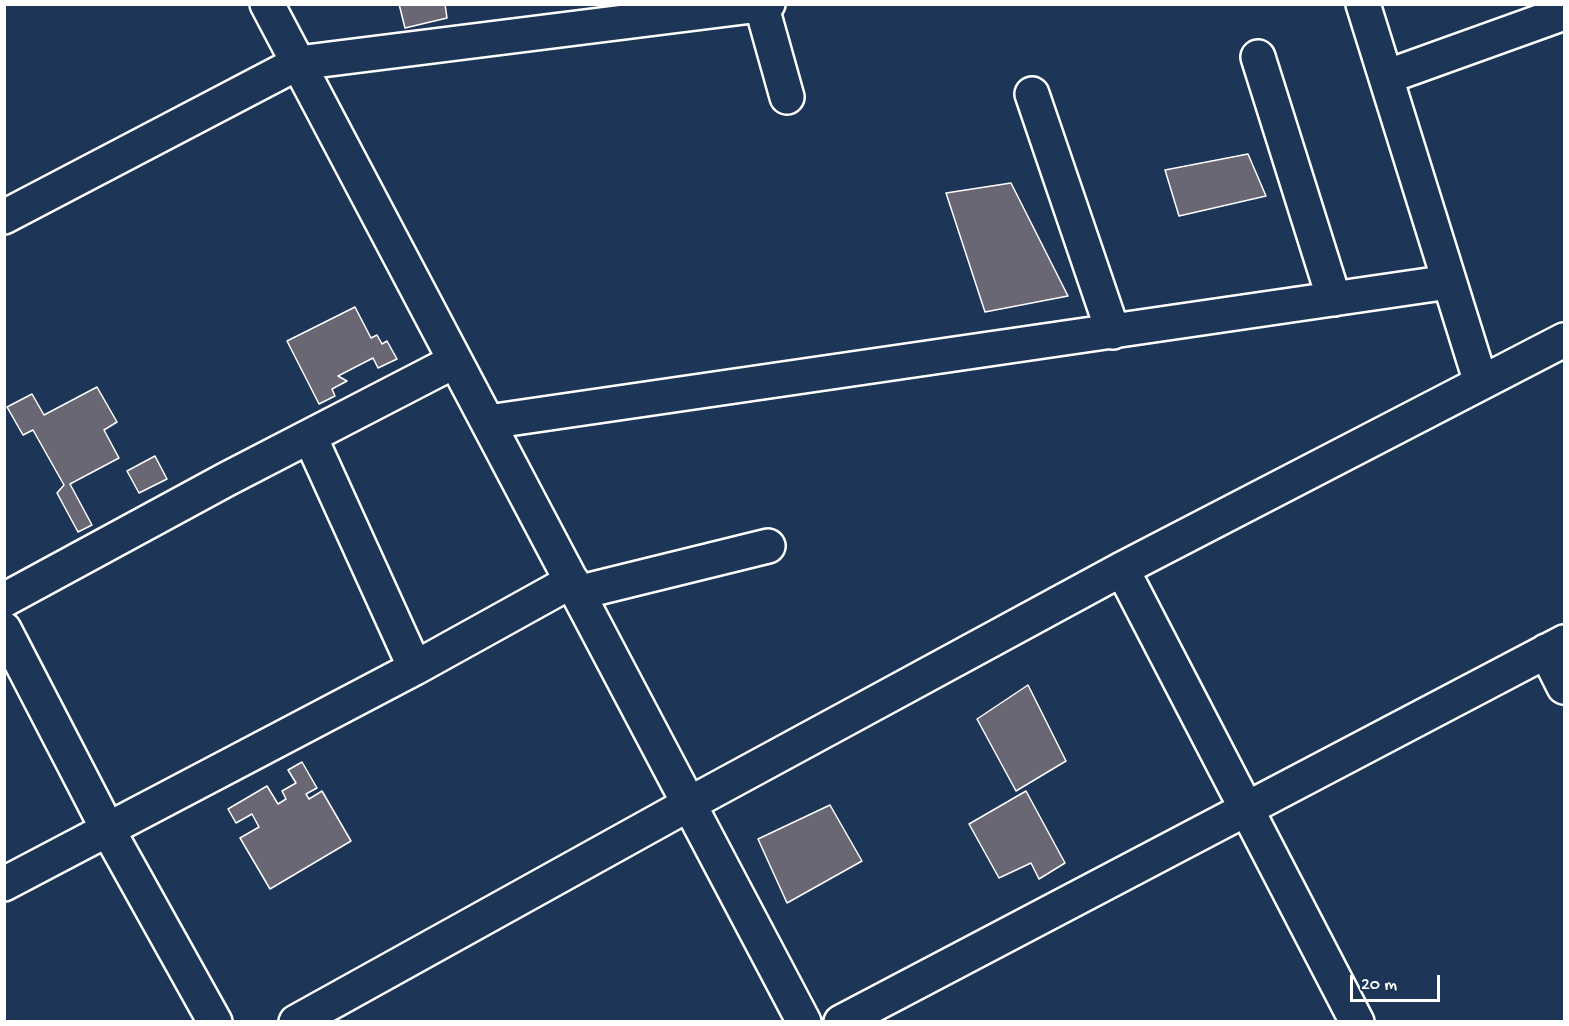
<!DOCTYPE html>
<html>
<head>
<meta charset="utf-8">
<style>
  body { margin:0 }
  #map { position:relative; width:1569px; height:1026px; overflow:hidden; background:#1d3557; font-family:"Gochi Hand",sans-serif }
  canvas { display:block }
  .frame { position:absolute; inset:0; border:6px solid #fff; pointer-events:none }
  .scale { position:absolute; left:1350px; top:975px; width:90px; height:27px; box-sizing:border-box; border:3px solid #fff; border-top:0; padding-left:8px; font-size:18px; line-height:21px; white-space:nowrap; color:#fff; -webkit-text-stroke:4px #1d3557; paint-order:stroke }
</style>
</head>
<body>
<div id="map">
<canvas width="1569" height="1026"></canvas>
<div class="frame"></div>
<div class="scale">20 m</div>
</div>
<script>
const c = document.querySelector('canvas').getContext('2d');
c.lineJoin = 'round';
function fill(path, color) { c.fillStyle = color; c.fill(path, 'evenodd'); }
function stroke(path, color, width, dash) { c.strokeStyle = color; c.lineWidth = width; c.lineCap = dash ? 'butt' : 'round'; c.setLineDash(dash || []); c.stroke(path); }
const building = new Path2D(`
  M399,4H445L447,18L405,28Z
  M1248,154L1266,196L1179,216L1165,170Z
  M1011,183L1068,296L985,312L946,193Z
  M355,307L371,338L377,335L382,344L387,341L397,359L378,368L373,358L338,376L347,381L332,389L335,396L319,404L287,341Z
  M97,387L117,422L104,430L119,458L70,484L92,525L78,532L57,493L64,485L33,430L23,435L7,407L32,394L44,415Z
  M155,456L167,479L139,493L127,471Z
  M1028,685L1066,761L1016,791L977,719Z
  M302,762L317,788L306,794L309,799L322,791L351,841L270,889L240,838L259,827L252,814L236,823L228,809L267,786L278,804L286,799L282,791L296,783L288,770Z
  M1026,791L1065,863L1039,879L1031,863L999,878L969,824Z
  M830,805L862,861L787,903L758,839Z`);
fill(building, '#6a6774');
stroke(building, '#fff', 1.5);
const street = new Path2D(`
  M267,4L804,1022
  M761,4L787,97
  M1363,4L1481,383
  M1258,57L1334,299
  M1386,77L1564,13
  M1032,94L1113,332
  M4,217L298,63L768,4
  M488,422L1449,282
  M310,437L415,668
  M1122,569L1357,1022
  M577,593L768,546
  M4,600L227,479L455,361
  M4,629L108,830L215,1022
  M1546,651L1564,687
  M4,884L415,668L572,581
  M296,1022L689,804L1122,569L1564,340
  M841,1022L1564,642`);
stroke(street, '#fff', 38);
stroke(street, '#1d3557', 33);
</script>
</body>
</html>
